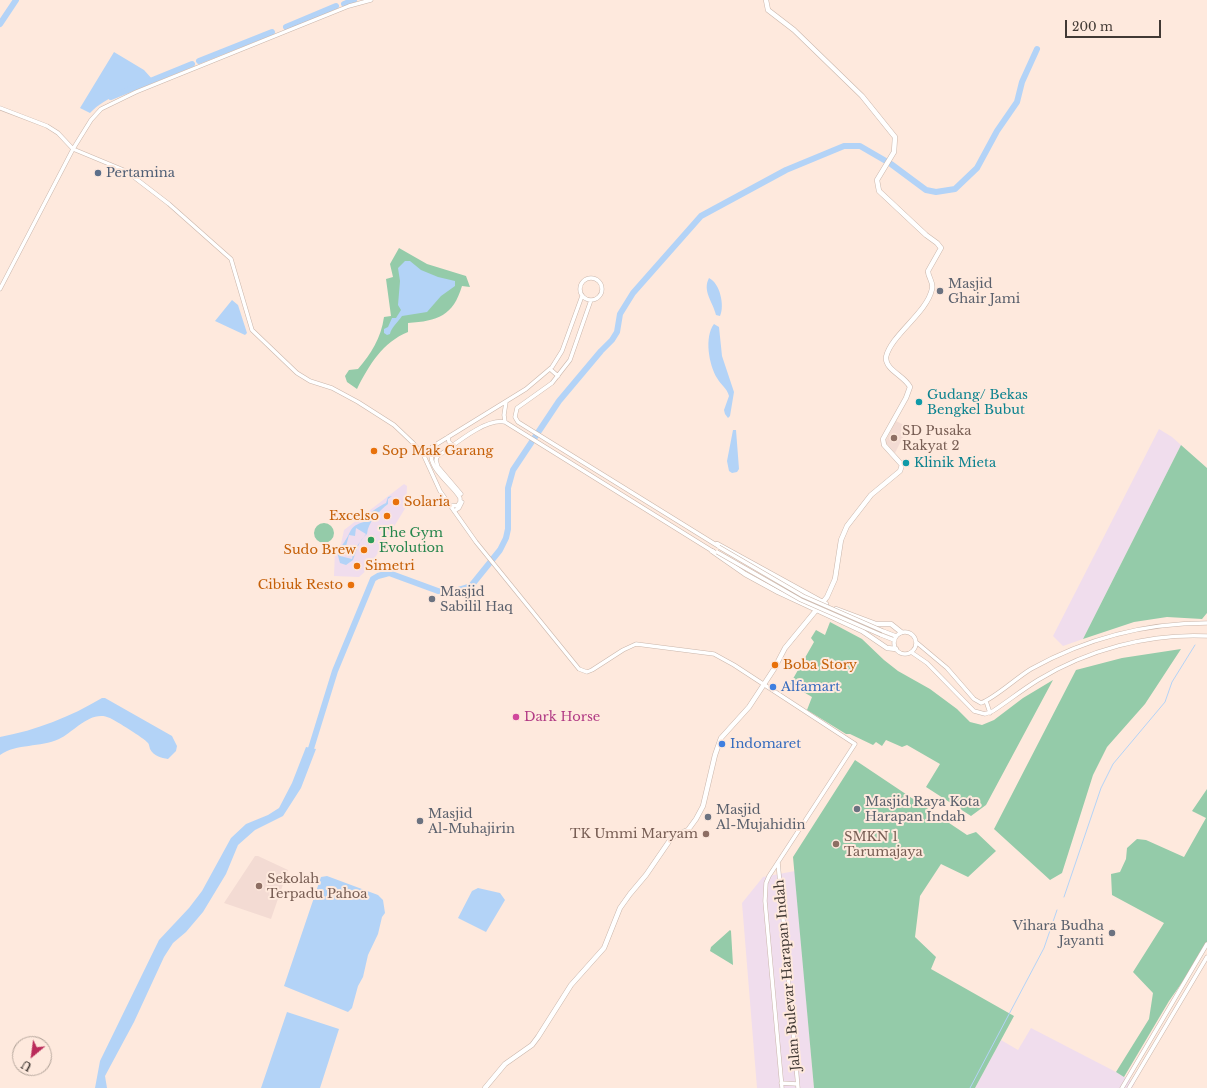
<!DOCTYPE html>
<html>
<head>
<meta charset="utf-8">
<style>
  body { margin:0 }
  #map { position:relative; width:1207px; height:1088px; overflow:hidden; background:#fee9dd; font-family:"Libre Baskerville",serif }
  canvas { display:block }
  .north { position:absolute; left:12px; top:1036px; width:40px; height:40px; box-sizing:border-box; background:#fee9dd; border:1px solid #b2a399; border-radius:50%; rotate:209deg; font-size:11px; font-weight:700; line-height:16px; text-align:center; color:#413934 }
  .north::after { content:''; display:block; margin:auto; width:14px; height:18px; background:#ba2b5a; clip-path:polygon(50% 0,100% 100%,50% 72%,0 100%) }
  .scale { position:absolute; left:1065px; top:20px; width:96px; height:18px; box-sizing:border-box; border:2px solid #413934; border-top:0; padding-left:5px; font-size:12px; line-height:14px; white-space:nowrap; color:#413934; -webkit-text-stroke:3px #fee9dd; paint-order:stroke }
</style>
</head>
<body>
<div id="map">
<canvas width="1207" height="1088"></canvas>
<div class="north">U</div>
<div class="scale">200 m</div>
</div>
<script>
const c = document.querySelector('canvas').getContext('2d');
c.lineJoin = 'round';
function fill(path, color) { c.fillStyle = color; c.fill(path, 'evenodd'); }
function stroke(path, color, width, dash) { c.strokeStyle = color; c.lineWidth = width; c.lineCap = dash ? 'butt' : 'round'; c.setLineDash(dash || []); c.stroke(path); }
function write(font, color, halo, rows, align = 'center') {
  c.font = font + ' "Libre Baskerville",serif'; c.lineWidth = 4; c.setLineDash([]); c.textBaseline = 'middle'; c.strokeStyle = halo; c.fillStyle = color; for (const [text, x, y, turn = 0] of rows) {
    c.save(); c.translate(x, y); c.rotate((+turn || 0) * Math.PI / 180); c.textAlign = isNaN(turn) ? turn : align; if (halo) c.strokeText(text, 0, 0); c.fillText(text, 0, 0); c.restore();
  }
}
fill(new Path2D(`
  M1159,429L1172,437L1181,445L1083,639L1063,646L1053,636Z
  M404,484L407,486L406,507L368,569L359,577L334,576L335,551L341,544L344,530Z
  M795,871L814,1088H757L742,903L763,877Z
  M1031,1028L1116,1072L1135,1083L1132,1088H975L1001,1040L1018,1050Z`), '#f0dded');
fill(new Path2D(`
  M896,421L908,427L895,453L885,442Z
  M255,856H258L288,870L271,919L224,903Z`), '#f3dbd3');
fill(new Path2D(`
  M399,248L427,264L466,276L470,287L462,286C453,316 438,321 408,323V332C383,342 369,365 357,389L347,382L345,376L349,370L358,369C371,354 381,338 384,317L391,316L386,279L393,277L390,264Z
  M1181,445L1207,468V613L1202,619L1167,617L1134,622L1083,639Z
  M314 533a10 10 0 1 1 20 0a10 10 0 1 1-20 0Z
  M830,622L862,639L884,660L898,671L930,689L957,709L970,722L982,725L994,720L1023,698L1053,680L986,805L971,816L926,787L940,764L907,745L902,747L886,740L882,746L876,742L873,745L850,734H846L807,710L812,697L790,684L814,642L811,638L816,630L825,635Z
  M1181,649L1145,704L1107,747L1093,775L1062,873L1050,880L994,829L1076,670L1122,658Z
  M855,760L967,835L976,832L996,851L968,877L941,864L920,896L915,937L936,957L931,969L1014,1016L975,1088H814L793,857Z
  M1207,789V947L1169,1001L1124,1077L1116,1072L1149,1019L1153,993L1133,972L1164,923L1112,895L1111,874L1120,872L1126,859L1127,848L1137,839L1146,840L1184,857L1206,818L1192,811Z
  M730,930L731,931L733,965L710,951L711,947Z`), '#94cba9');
fill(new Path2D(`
  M114,52L144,70L153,80C132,89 106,96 90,113L80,108Z
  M405,261H410L421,270L438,277L455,281V286L441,296L427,312L402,316C398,322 391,328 390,334L387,335L384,333V329L388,327L392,318H396L401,310L398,305L400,281L398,268Z
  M709,278C720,283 725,306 720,316L716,315C713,302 702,291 709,278Z
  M232,300L238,305L247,333L245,335L215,321Z
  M714,324L719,327L722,356L734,392L730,416L728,418L725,414L724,410L729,396C727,388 721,385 717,378C709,365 704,337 714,324Z
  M733,430H736L739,469L737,472L732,473L729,471L727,461Z
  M392,496L388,499V504C379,511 368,522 367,534C358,541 357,550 353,560L346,565L340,563L337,552C339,548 343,545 345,541C352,531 349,526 364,522C367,513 378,507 386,503L388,497ZM356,528L366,534L354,550L352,559L340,556L339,552L346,546L349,535L355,536Z
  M102,698H105L172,736L177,746L176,751L168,759C161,758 154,756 150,749C150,749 149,744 148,743C144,738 116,721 110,718C91,709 74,732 59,739C40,748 17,743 0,755V737C37,730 70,717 102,698Z
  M306,747L316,749L301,788L283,816L255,830L238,845L226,874L203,912L186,932L173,943L164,957L134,1022L105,1076L107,1088H95L100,1061L159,940L189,908L202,891L231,838L246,824L268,815L279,808L292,783Z
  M327,876L378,895L383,900L385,913L382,917L378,934L368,955L363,977L358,986L352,1008L348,1012L284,986L321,877Z
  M478,888L500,893L505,900L486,932L458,918L472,891Z
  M287,1012L339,1029L320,1088H261Z`), '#b3d3f7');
stroke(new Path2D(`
  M1064,897L1101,788L1113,764L1165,702L1172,682L1195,645
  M970,1088L1044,948L1057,910`), '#b3d3f7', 1);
stroke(new Path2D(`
  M344,4L354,0
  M0,24L16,0
  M286,27L336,6
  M199,61L272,32
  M111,97L192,64
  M309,755L335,671L373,579L378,576L389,573L438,591L451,592L471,586L500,550L506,538L508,529V488L513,470L559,401L601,351L612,340L617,332L620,314L633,293L701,216L786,170L844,146H860L891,164L926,190L936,192L955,189L977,168L997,131L1017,102L1022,82L1037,49`), '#b3d3f7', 6);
const minor = new Path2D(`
  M0,108L47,126L58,133L73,149L126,171L169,204L231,259L252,330L297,373L310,381L332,388L358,402L394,425L413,443L424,456L440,491L476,542L579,669L587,672L592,670L623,650L636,644L714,654L734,665L855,744L769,876L766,883L765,901L782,1088
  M580 289a11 11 0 1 1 22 0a11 11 0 1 1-22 0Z
  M0,289L73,149L91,120L101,109L136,92L349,6L371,0
  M591,300L570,360L552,383L517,408L515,417L518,422L718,546
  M550,369L558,376
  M506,402L504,415L505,422L714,552
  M448,437L449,442L453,446
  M461,494L438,467L436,460L437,457C454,445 485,418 505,422
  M450,505L457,506L460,502V498C452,483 425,469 432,447L526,389L552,367L562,351L582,296
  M454,511L459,508L462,502
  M883,631L896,636
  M894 643a11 11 0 1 1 22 0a11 11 0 1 1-22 0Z
  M881,635L894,640
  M916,642L947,668L974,699L981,703C995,698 1016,678 1031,669C1085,639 1146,623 1207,623
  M911,652L927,663L974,711L985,714L993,711C1008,701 1022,690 1038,680C1087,650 1149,633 1207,636
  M986,701L990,713
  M778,862L798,1088
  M781,1083L797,1084
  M1122,1088L1207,944
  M1129,1088L1207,957`);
const major = new Path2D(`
  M717,544L826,604
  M712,551L745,574L778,592L862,631L887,648L896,649
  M836,609L876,624H891L901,632
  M485,1088L505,1064L532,1045L538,1037L571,985L604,948L620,908L630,894L646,875L670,840L675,835L688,830L696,819L703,806L715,755L721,738L749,707L774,669L785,648L827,597L835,579L841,540L847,526L871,495L900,471L902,465L884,445L883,439L906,398L910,387C905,376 885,370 886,357C891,335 927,313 932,289C934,283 928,277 928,271L941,248L937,243L926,235L879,191L877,180L894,152L895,137L862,96L794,30L768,10L766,0`);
stroke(minor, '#cab6ab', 4.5);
stroke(major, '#cab6ab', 5.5);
stroke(minor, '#fff', 3.5);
stroke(major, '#fff', 4.5);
const minorBridge = new Path2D(`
  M719,547L803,596L883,631
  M717,552L801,600L881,635`);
stroke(minorBridge, '#cab6ab', 4.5, []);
stroke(minorBridge, '#fff', 3.5);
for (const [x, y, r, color] of [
  [98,173,4,"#5c6f8a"],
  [940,291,4,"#6b7280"],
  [919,402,4,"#0f9aa8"],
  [894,438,4,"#8d6e63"],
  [374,451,4,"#e8710a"],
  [906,463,4,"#0f9aa8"],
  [396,502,4,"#e8710a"],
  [387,516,4,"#e8710a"],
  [371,540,4,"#2e9e5b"],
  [364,550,4,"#e8710a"],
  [357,566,4,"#e8710a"],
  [351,585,4,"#e8710a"],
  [432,599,4,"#6b7280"],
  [775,665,4,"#e8710a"],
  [773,687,4,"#3f7fe0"],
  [516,717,4,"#d1479c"],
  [722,744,4,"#3f7fe0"],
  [857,809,4,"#6b7280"],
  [708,817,4,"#6b7280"],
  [420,821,4,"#6b7280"],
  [706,834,4,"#8d6e63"],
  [836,844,4,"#8d6e63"],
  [259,886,4,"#8d6e63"],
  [1112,933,4,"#6b7280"]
]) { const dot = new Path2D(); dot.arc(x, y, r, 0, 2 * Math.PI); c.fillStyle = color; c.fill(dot); stroke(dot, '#fee9dd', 1.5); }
write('13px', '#4e5e75', '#fee9dd', [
  ["Pertamina",106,173]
], 'left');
write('13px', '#5b616d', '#fee9dd', [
  ["Masjid",948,284],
  ["Ghair Jami",948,299],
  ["Masjid",440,592],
  ["Sabilil Haq",440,607],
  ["Masjid Raya Kota",865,802],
  ["Harapan Indah",865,817],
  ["Masjid",716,810],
  ["Al-Mujahidin",716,825],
  ["Masjid",428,814],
  ["Al-Muhajirin",428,829],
  ["Vihara Budha",1104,926,"right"],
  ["Jayanti",1104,941,"right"]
], 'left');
write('13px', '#0d838f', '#fee9dd', [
  ["Gudang/ Bekas",927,395],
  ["Bengkel Bubut",927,410],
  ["Klinik Mieta",914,463]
], 'left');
write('13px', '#785e54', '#fee9dd', [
  ["SD Pusaka",902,431],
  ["Rakyat 2",902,446],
  ["TK Ummi Maryam",698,834,"right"],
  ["SMKN 1",844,837],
  ["Tarumajaya",844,852],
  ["Sekolah",267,879],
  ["Terpadu Pahoa",267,894]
], 'left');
write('13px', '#c56008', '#fee9dd', [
  ["Sop Mak Garang",382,451],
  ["Solaria",404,502],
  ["Excelso",379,516,"right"],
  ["Sudo Brew",356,550,"right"],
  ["Simetri",365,566],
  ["Cibiuk Resto",343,585,"right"],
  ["Boba Story",783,665]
], 'left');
write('13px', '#27864d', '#fee9dd', [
  ["The Gym",379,533],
  ["Evolution",379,548]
], 'left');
write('13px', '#366cbe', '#fee9dd', [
  ["Alfamart",781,687],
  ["Indomaret",730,744]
], 'left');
write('13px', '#b23c85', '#fee9dd', [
  ["Dark Horse",524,717]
], 'left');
write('13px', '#413934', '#fee9dd', [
  ["Jalan Bulevar Harapan Indah",788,975,-95]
]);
</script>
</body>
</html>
